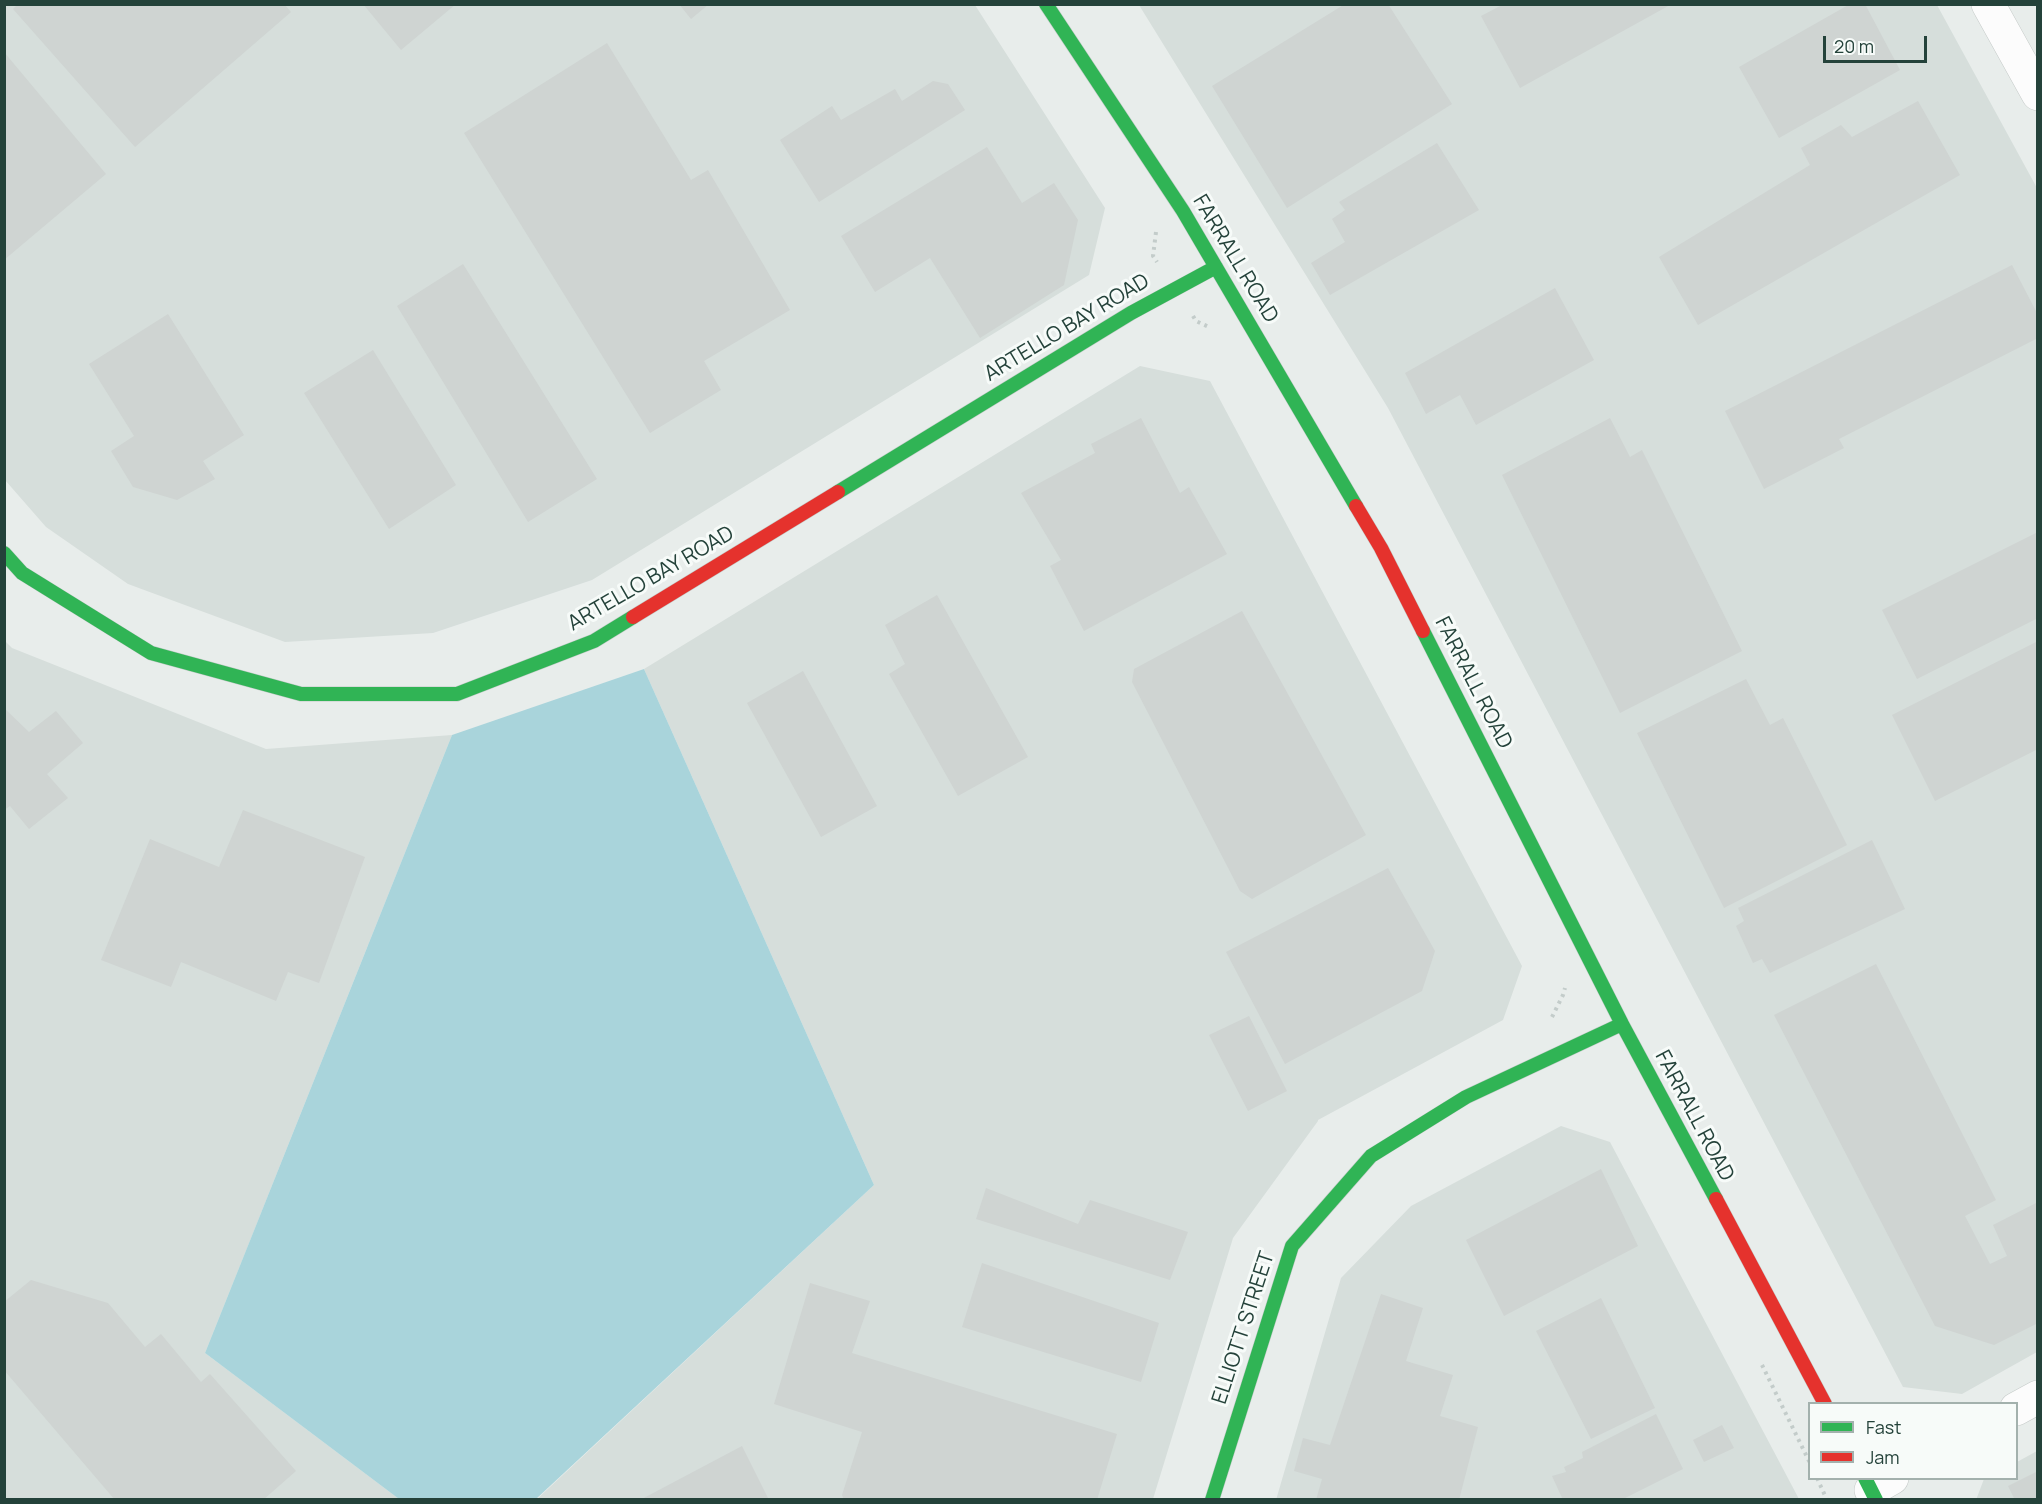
<!DOCTYPE html>
<html>
<head>
<meta charset="utf-8">
<style>
  body { margin:0 }
  #map { position:relative; width:2042px; height:1504px; overflow:hidden; background:#e8edeb; font-family:Manrope,sans-serif }
  canvas { display:block }
  .frame { position:absolute; inset:0; border:6px solid #24423a; pointer-events:none }
  .legend { position:absolute; left:1808px; top:1402px; width:210px; height:78px; box-sizing:border-box; background:#f7fbf9; border:2px solid #a3b1ad; margin:0; padding:8px 10px; list-style:none; font-size:18px; color:#24423a }
  .legend li { display:flex; align-items:center; gap:12px; height:30px }
  .legend b { width:30px; border:2px solid #a3b1ad }
  .scale { position:absolute; left:1823px; top:36px; width:104px; height:27px; box-sizing:border-box; border:3px solid #24423a; border-top:0; padding-left:8px; font-size:18px; line-height:21px; white-space:nowrap; color:#24423a; -webkit-text-stroke:4px #f7fbf9; paint-order:stroke }
</style>
</head>
<body>
<div id="map">
<canvas width="2042" height="1504"></canvas>
<div class="frame"></div>
<ul class="legend">
<li><b style="height:8px;background:#30b455"></b>Fast</li>
<li><b style="height:8px;background:#e5322d"></b>Jam</li>
</ul>
<div class="scale">20 m</div>
</div>
<script>
const c = document.querySelector('canvas').getContext('2d');
c.lineJoin = 'round';
function fill(path, color) { c.fillStyle = color; c.fill(path, 'evenodd'); }
function stroke(path, color, width, dash) { c.strokeStyle = color; c.lineWidth = width; c.lineCap = dash ? 'butt' : 'round'; c.setLineDash(dash || []); c.stroke(path); }
function write(font, color, halo, rows, align = 'center') {
  c.font = font + ' Manrope,sans-serif'; c.lineWidth = 6; c.setLineDash([]); c.textBaseline = 'middle'; c.strokeStyle = halo; c.fillStyle = color; for (const [text, x, y, turn = 0] of rows) {
    c.save(); c.translate(x, y); c.rotate((+turn || 0) * Math.PI / 180); c.textAlign = isNaN(turn) ? turn : align; if (halo) c.strokeText(text, 0, 0); c.fillText(text, 0, 0); c.restore();
  }
}
fill(new Path2D(`
  M4,5H975L1105,208L1089,275L592,580L433,633L285,642L128,584L46,527L5,480Z
  M1139,5H1937L2037,188V1352L1962,1394L1903,1387L1388,408Z
  M1140,366L1210,381L1522,966L1503,1020L1318,1120V1121L1233,1238L1153,1499L536,1500L874,1185L644,669Z
  M4,640L12,648L266,749L452,735L205,1353L399,1499H5Z
  M1561,1126L1610,1142L1799,1499L1276,1500L1341,1278L1411,1206Z
  M2037,1451V1499L1976,1500L1984,1479L2016,1478L2017,1462Z`), '#d6dedb');
fill(new Path2D(`
  M644,669L874,1185L536,1499H399L205,1353L452,735Z`), '#a9d4db');
fill(new Path2D(`
  M18,4H284L291,12L135,147L13,9Z
  M363,4H456L401,50Z
  M679,4H709L691,19Z
  M1345,4H1388L1452,104L1287,208L1212,86Z
  M1850,4H1865L1900,70L1779,138L1739,67Z
  M1502,5H1670L1520,88L1481,16Z
  M607,43L691,180L708,170L790,310L704,361L721,390L650,433L464,133Z
  M4,52L106,174L4,260Z
  M933,81L948,84L965,110L819,202L780,140L832,106L841,120L895,89L902,101Z
  M1918,101L1960,175L1698,325L1659,257L1810,165L1801,148L1841,125L1852,137Z
  M1437,143L1479,210L1330,295L1311,263L1345,242L1332,219L1345,210L1339,202Z
  M987,147L1022,203L1054,183L1078,220L1064,285L980,338L930,258L875,292L841,236Z
  M463,264L597,479L528,522L397,306Z
  M2012,265L2038,315V338L1839,439L1844,448L1764,489L1725,411Z
  M1555,288L1594,360L1476,425L1460,395L1426,414L1405,373Z
  M168,314L244,435L203,461L215,479L177,500L133,487L111,451L134,436L89,364Z
  M373,350L456,485L389,529L304,393Z
  M1141,418L1180,493L1189,487L1227,554L1084,631L1050,566L1061,560L1021,493L1095,453L1091,444Z
  M1610,418L1630,457L1642,450L1742,651L1620,713L1502,475Z
  M2038,532V618L1917,679L1882,610Z
  M937,595L1028,757L958,796L889,674L905,664L885,625Z
  M1242,611L1366,835L1252,899L1240,891L1132,682L1134,669Z
  M2038,641V749L1935,801L1892,715Z
  M803,671L877,806L821,837L747,703Z
  M1746,679L1770,725L1783,718L1847,845L1724,908L1637,733Z
  M4,708L29,732L56,711L83,743L47,774L68,798L29,829L10,806L4,810Z
  M243,810L365,857L319,983L288,972L276,1001L181,962L171,987L101,960L150,839L219,867Z
  M1872,840L1905,909L1770,973L1762,959L1753,963L1736,926L1744,921L1738,908Z
  M1388,868L1435,951L1422,991L1285,1064L1226,952Z
  M1876,964L1996,1200L1965,1216L1990,1264L2007,1256L1993,1225L2038,1202V1323L1994,1345L1935,1326L1774,1015Z
  M1249,1016L1287,1091L1248,1111L1209,1035Z
  M1601,1169L1638,1246L1504,1316L1466,1240Z
  M986,1188L1078,1224L1090,1200L1188,1232L1170,1280L976,1219Z
  M982,1263L1159,1323L1141,1382L962,1327Z
  M31,1280L108,1303L145,1347L161,1334L201,1382L210,1374L296,1471L263,1500H115L4,1370V1302Z
  M810,1283L870,1301L852,1353L1117,1434L1097,1500H844L842,1495L862,1432L774,1404Z
  M1381,1294L1423,1308L1406,1361L1453,1375L1440,1416L1478,1427L1459,1500H1316L1322,1479L1294,1471L1303,1438L1330,1445Z
  M1601,1298L1655,1408L1591,1439L1536,1331Z
  M1656,1414L1683,1469L1621,1500H1563L1552,1476L1566,1472L1564,1467L1583,1458L1582,1452Z
  M1722,1425L1734,1448L1704,1462L1693,1440Z
  M742,1446L769,1500H640Z
  M2038,1471V1500H2015L2008,1486Z`), '#cfd4d2');
const street = new Path2D(`
  M1988,4L2038,94
  M2016,1409L2038,1397
  M1871,1490L1892,1478`);
const fast = new Path2D(`
  M1046,4L1183,211L1356,506
  M838,492L1131,313L1216,267
  M4,553L22,573L151,653L301,694H457L594,641L633,617
  M1423,631L1622,1024L1716,1199
  M1865,1478L1876,1500
  M1212,1500L1292,1246L1371,1156L1466,1097L1622,1024`);
const jam = new Path2D(`
  M1356,506L1381,548L1423,631
  M633,617L838,492
  M1716,1199L1825,1404`);
stroke(street, '#c5cac8', 34);
stroke(fast, '#c3cbc8', 15);
stroke(jam, '#c3cbc8', 15);
stroke(new Path2D(`
  M1156,232L1153,256L1157,262
  M1193,316L1196,321L1211,328
  M1552,1017L1563,995L1565,988
  M1762,1365L1810,1463
  M1817,1478L1827,1500`), '#c3ccca', 4, [3, 4.5]);
stroke(street, '#fcfcfc', 33);
stroke(fast, '#30b455', 14);
stroke(jam, '#e5322d', 14);
write('21px', '#24423a', '#f7fbf9', [
  ["FARRALL ROAD",1235,259,59],
  ["ARTELLO BAY ROAD",1067,328,-31],
  ["ARTELLO BAY ROAD",651,579,-30],
  ["FARRALL ROAD",1473,683,63],
  ["FARRALL ROAD",1694,1116,62],
  ["ELLIOTT STREET",1244,1328,-72]
]);
</script>
</body>
</html>
